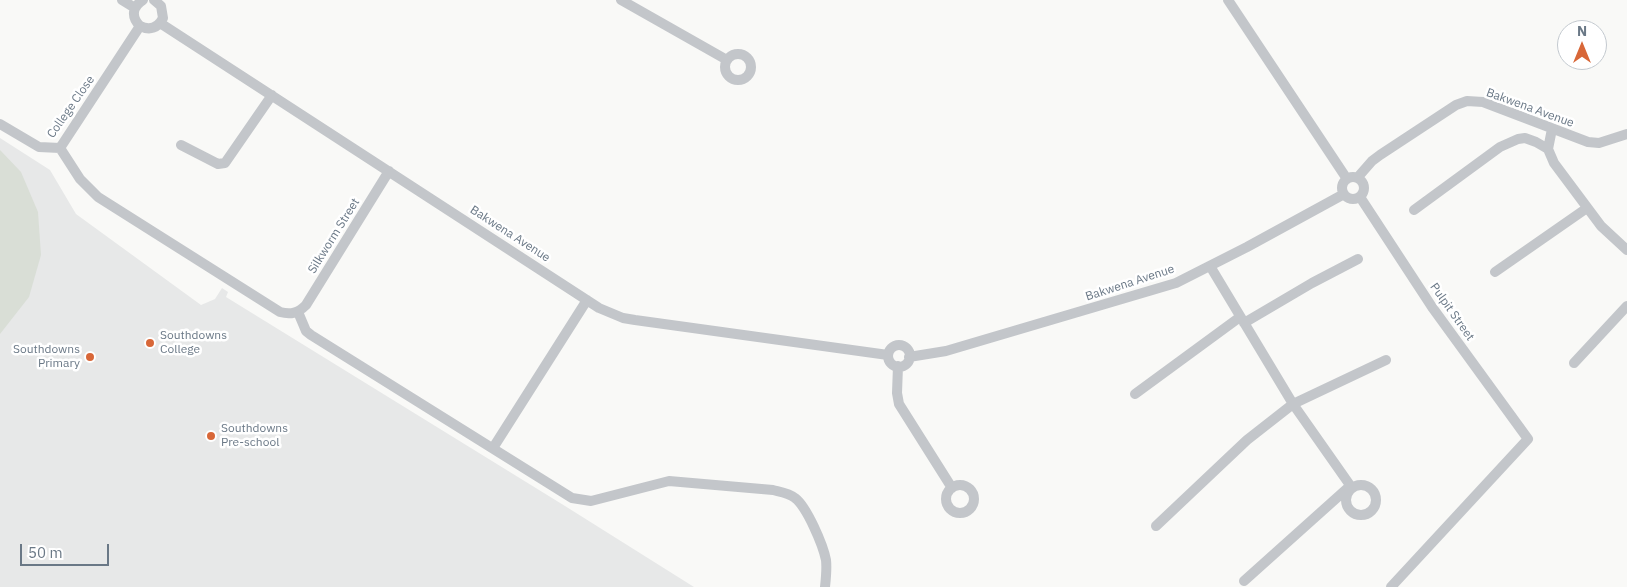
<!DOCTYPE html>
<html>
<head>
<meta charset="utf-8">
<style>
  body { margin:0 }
  #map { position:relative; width:1627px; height:587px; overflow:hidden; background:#f9f9f7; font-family:"IBM Plex Sans",sans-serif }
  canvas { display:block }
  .north { position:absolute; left:1557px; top:20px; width:50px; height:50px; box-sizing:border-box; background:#fff; border:1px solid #c3c9cf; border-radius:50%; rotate:0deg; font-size:14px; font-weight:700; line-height:20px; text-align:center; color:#6a7886 }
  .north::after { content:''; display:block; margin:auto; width:18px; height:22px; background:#d86738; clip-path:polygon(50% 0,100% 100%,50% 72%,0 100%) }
  .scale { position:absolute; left:20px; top:544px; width:89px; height:22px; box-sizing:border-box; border:2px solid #6a7886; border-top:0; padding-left:6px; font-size:15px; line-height:18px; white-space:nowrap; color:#6a7886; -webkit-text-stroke:4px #fff; paint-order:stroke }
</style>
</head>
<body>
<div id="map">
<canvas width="1627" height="587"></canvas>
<div class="north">N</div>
<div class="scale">50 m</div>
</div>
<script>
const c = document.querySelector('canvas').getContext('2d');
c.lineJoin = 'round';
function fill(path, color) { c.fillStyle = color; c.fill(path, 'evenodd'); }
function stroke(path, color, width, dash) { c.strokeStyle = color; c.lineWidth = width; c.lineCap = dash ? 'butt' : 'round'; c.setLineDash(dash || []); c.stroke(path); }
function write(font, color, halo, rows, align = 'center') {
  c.font = font + ' "IBM Plex Sans",sans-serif'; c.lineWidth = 5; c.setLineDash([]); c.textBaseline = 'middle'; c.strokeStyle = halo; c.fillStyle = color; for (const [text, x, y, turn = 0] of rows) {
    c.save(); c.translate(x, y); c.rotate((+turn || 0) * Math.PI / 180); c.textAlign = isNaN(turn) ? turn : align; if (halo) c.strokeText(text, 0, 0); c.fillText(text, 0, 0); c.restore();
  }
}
fill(new Path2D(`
  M0,138L50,170L76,214L201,305L215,299L222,288L228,292L226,297L565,506L694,587H0Z`), '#e7e8e8');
fill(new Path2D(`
  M0,150L21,172L38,212L41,255L29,297L0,334Z`), '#d9ded6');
stroke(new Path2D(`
  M122,0L135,8
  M143,0C132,7 131,17 140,26C150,31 158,28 163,18L161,6L154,0
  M621,0L727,60
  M1228,0L1347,179
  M160,23L599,308L623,318L635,320L888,355
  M725 67a13 13 0 1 1 26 0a13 13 0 1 1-26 0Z
  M0,124L39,147L60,148
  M1552,129L1548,149L1554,163L1601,226L1627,250
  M181,145L218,164L225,163L272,95
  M60,148L80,179L98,197L280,312C291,315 298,313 306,305L389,171
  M60,148L140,26
  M1342 188a11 11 0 1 1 22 0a11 11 0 1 1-22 0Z
  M1358,177L1372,161L1380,155L1456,105L1467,101L1483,102L1588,142L1599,143L1627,134
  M1360,197L1432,307L1528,439L1391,587
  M1414,210L1500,147L1518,139L1525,138L1536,142L1548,149
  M1210,266L1293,404L1352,488
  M1495,272L1587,208
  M298,312L306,331L311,335L572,498L591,501L669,481L773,490C781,492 789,493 795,498C807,507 823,545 826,560C827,569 826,578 825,587
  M1244,323L1312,283L1358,259
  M888 356a11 11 0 1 1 22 0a11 11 0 1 1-22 0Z
  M909,357L946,351L1176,283L1247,247L1344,194
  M1574,363L1627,306
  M898,366L897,393L899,404L952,488
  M1135,394L1240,317
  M493,448L587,300
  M1346 500a15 15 0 1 1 30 0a15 15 0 1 1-30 0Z
  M946 499a14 14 0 1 1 28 0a14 14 0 1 1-28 0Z
  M1156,526L1247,440L1293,404L1386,360
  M1244,581L1350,486`), '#c3c6ca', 10);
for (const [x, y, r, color] of [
  [150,343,5,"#d86738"],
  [90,357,5,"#d86738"],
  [211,436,5,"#d86738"]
]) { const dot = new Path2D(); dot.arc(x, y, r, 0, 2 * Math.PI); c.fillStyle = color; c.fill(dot); stroke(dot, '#fff', 2); }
write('12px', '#6a7886', '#fff', [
  ["College Close",71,107,-55],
  ["Bakwena Avenue",1530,108,20],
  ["Bakwena Avenue",510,234,33],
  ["Silkworm Street",334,236,-58],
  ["Bakwena Avenue",1130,283,-18],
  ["Pulpit Street",1452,312,55]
]);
write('12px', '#6a7886', '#fff', [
  ["Southdowns",160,336],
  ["College",160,350],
  ["Southdowns",80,350,"right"],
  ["Primary",80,364,"right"],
  ["Southdowns",221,429],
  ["Pre-school",221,443]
], 'left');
</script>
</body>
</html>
